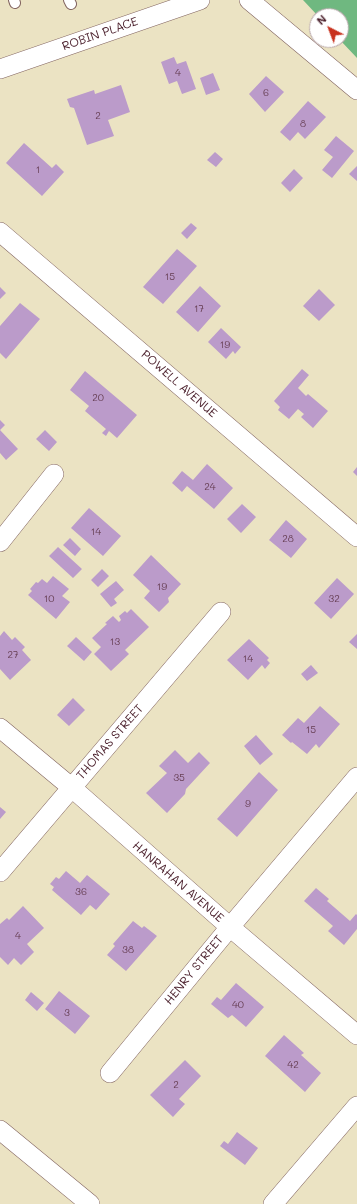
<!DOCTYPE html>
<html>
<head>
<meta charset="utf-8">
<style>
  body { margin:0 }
  #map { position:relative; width:357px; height:1204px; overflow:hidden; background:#ebe3c3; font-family:Mali,sans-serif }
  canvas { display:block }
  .north { position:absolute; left:309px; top:8px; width:40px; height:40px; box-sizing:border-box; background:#fff; border:1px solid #b7a5aa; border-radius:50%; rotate:318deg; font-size:11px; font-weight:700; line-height:16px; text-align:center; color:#4a1f2b }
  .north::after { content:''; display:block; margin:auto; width:14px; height:18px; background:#c8321e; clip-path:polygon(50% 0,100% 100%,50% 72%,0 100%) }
</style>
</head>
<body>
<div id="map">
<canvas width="357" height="1204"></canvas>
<div class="north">N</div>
</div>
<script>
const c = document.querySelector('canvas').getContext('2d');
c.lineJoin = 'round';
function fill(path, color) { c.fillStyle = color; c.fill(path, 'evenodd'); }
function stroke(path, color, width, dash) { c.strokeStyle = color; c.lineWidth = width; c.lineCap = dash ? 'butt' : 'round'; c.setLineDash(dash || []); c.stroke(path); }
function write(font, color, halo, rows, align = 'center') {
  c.font = font + ' Mali,sans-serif'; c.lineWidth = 4; c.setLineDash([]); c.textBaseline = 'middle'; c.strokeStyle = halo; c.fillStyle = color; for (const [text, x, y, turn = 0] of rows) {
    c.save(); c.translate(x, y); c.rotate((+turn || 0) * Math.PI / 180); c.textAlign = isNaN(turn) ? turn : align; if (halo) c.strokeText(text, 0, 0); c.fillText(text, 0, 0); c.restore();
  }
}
fill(new Path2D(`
  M303,0H357V58L340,40L341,16H318Z`), '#6fb880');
fill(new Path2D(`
  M174,57L177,64L186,61L196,89L182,94L177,81L169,84L161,62Z
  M213,73L220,90L206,95L200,78Z
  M266,76L284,92L265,112L249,94Z
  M121,85L130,112L108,120L114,136L87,145L74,108L70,107L67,99L94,90L95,94Z
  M308,101L326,117L305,139L298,132L290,141L280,132Z
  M336,136L354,151L332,178L322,170L333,157L324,150Z
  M24,143L52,168L56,164L64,172L42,196L6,163Z
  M215,152L223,159L216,167L207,160Z
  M357,166V181L349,174Z
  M294,169L303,178L290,192L281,183Z
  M191,223L197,228L187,239L181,233Z
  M177,249L197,266L163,304L143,287Z
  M200,286L221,306L198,332L176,312Z
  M0,287L6,293L0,299Z
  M319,289L335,305L319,321L303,306Z
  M20,303L40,319L6,359L0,353V326Z
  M221,328L241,347L235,354L233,351L226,359L208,342Z
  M302,369L309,375L298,388L306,396L308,394L328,411L313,428L301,417L304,414L298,409L289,419L278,410L280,407L274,401Z
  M85,371L137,415L117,438L109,431L106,436L102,433L106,429L85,411L89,406L70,390Z
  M0,420L5,425L0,430L18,449L6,460L0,453Z
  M45,430L57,442L49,451L36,439Z
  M207,464L233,488L214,509L187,486L182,492L172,483L182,471L193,480Z
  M357,467V476L353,472Z
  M242,504L256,517L241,533L227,519Z
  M89,508L121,536L103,556L71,528Z
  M286,520L307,539L291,558L269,540Z
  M70,538L81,549L75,556L63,545Z
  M58,547L82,569L73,578L49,556Z
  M151,555L181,584L168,598L169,602L159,612L144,598L150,591L133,575Z
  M102,569L109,576L98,587L91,580Z
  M53,576L69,589L62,596L70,602L56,619L28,595L32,591L30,589L36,582L38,583L42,579L47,583Z
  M337,578L354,594L331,619L314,603Z
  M116,581L124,590L114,599L117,603L111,607L100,594Z
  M131,609L149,627L125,650L129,654L111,671L94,654L101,647L92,638L107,624L105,623L113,616L119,622L121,620L119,616L125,611L127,613Z
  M4,631L12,640L15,637L25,647L22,650L31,660L10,680L0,669V636Z
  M357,634V649L349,642Z
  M76,637L92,652L84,661L67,646Z
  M249,639L269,658L267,660L270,663L265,669L262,665L248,680L227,660Z
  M311,665L318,673L307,681L301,674Z
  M73,698L85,710L69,726L57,715Z
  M320,706L340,724L319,748L316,744L307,754L292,742L291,743L282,735L298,718L304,723Z
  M256,735L273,754L260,765L244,746Z
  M175,750L188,763L199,752L210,763L186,789L185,794L167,813L146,793L167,773L159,766Z
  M259,772L278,790L237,837L217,819Z
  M0,807L6,812L0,819Z
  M66,871L80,883L87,875L110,894L96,910L90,905L81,915L52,890L54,887L50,884L56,877L59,879Z
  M316,888L329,899L327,901L350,921L356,914L357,915V929L344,945L328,931L333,926L304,901Z
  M23,906L44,928L27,944L34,952L21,965L14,958L8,965L0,957V924L7,918L9,920Z
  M133,921L142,928L144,926L157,936L126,971L107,955L115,946L113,944Z
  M236,983L264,1007L246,1027L232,1015L228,1018L211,1004L217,997L221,1000Z
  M59,991L90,1016L75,1034L45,1009Z
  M31,992L44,1003L37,1011L25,1000Z
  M284,1035L304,1053L301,1055L321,1073L305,1092L265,1056Z
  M185,1060L201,1076L179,1099L185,1104L173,1117L150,1095Z
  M237,1132L258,1148L245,1165L220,1146L224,1141L228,1144Z`), '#bb9bca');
const lane = new Path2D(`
  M14,0L15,3
  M69,0L71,4`);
const street = new Path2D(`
  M249,0L357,90
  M0,69L200,0
  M0,232L357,537
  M0,542L54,474
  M0,728L71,787L230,927L357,1035
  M0,872L221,612
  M110,1073L230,927L357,777
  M0,1130L90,1204
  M273,1204L357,1106`);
stroke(lane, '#826460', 12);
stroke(street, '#826460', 20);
stroke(lane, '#fff', 10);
stroke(street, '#fff', 19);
write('10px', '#663e53', null, [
  ["4",178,73],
  ["6",266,93],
  ["2",98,116],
  ["8",303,124],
  ["1",38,170],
  ["15",170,277],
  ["17",199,309],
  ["19",225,345],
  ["20",98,398],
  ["24",210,487],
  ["14",96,532],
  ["28",288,539],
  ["19",162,587],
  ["10",49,599],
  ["32",334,599],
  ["13",115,642],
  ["27",13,655],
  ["14",248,659],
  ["15",311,730],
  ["35",179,778],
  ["9",248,804],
  ["36",81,892],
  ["4",18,936],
  ["38",128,950],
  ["40",238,1005],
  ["3",67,1013],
  ["42",293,1065],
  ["2",176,1085]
]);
write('12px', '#4a1f2b', '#fff', [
  ["ROBIN PLACE",100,34,-19],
  ["POWELL AVENUE",179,384,41],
  ["THOMAS STREET",110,742,-49],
  ["HANRAHAN AVENUE",178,882,41],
  ["HENRY STREET",194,970,-51]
]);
</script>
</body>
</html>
